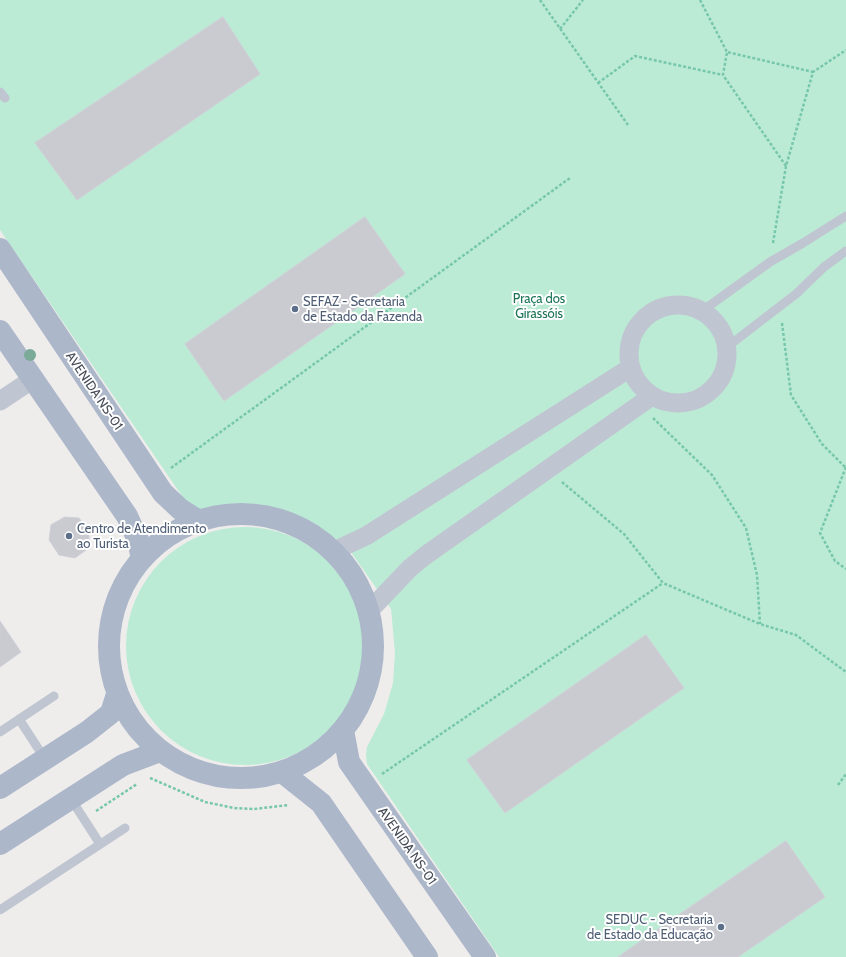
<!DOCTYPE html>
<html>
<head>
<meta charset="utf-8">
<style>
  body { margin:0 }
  canvas { display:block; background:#efedec }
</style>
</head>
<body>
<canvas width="846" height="957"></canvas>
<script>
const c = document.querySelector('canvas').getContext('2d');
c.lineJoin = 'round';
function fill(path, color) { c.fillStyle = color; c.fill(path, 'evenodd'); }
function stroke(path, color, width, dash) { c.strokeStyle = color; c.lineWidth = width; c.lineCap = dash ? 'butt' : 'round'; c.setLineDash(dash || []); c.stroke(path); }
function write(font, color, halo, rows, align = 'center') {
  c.font = font + ' Cabin,sans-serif'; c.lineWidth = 4; c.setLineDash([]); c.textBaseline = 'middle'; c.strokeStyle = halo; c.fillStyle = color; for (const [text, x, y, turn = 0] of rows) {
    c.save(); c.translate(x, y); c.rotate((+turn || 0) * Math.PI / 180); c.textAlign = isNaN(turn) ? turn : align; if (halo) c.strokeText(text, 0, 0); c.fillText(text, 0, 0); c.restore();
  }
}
fill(new Path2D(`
  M0,0H846V957H499L367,764L366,755L367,747L384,714L393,683L395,653L391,609L343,541L333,538L307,522L282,514L244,511L207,514L184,499L0,230Z
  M126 646a119 119 0 1 1 238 0a119 119 0 1 1-238 0Z`), '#bcebd5');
const building = new Path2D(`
  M223,17L260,74L77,200L35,143Z
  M365,217L405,274L224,401L185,344Z
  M65,517L79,518L89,532V548L75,558L59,555L49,540L51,525Z
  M0,621L21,652L0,667Z
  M646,635L684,688L505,813L467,760Z
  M786,841L825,897L738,957H618Z`);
fill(building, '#cacad1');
stroke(building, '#d0d1d8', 1);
stroke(new Path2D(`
  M540,0L628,125
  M700,0L727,52
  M560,29L583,0
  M598,83L635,56L723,75
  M786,166L723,75L727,52L813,72
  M773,243L786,166L813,72L846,50
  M782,323L791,395L822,444L845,467
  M653,418L712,475L746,528L757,575L760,624
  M846,467L820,533L835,561L846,569
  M171,468L570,178
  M562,482L624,534L663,583L760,624L796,635L846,672
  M382,774L663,583
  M150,778L205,802L234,808L254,809L289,805
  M838,785L846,774
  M96,811L137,784`), '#76c7ab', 2.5, [3, 2]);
stroke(new Path2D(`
  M0,92L5,98
  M702,311L770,262L803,243L846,216
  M727,347L796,294L824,267L846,251
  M19,719L45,759
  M0,732L54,696
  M71,799L100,844
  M0,910L125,828`), '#c0c6d1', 9);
stroke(new Path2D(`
  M629 354a49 49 0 1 1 98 0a49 49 0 1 1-98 0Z
  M0,401L33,379
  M334,551L366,536L630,368
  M369,611L410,568L426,555L652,396`), '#c0c6d1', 19);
stroke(new Path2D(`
  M0,249L163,493L180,509L199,521
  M0,331L127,516L138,540L142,559
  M109 646a132 132 0 1 1 264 0a132 132 0 1 1-264 0Z
  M343,730L349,762L485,957
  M282,772L321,803L427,957
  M0,788L87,732L111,713L117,694
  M0,844L123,765L160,751`), '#adb7ca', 22);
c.fillStyle = '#7baa99';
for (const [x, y] of [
  [30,355]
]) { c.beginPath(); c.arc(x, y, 6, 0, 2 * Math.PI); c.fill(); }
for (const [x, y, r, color] of [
  [295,309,4,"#5c6f8a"],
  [69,536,4,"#5c6f8a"],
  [721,927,4,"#5c6f8a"]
]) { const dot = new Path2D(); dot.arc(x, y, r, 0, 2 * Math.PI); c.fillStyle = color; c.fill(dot); stroke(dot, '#fff', 1.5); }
write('13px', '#1c7455', '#fff', [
  ["Praça dos",539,299],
  ["Girassóis",539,314]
]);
write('13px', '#4e5e75', '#fff', [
  ["SEFAZ - Secretaria",303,302],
  ["de Estado da Fazenda",303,317],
  ["Centro de Atendimento",77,529],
  ["ao Turista",77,544],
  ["SEDUC - Secretaria",713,920,"right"],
  ["de Estado da Educação",713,935,"right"]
], 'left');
write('13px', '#464d58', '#fff', [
  ["AVENIDA NS-01",94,391,56],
  ["AVENIDA NS-01",407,846,55]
]);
</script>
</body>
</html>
